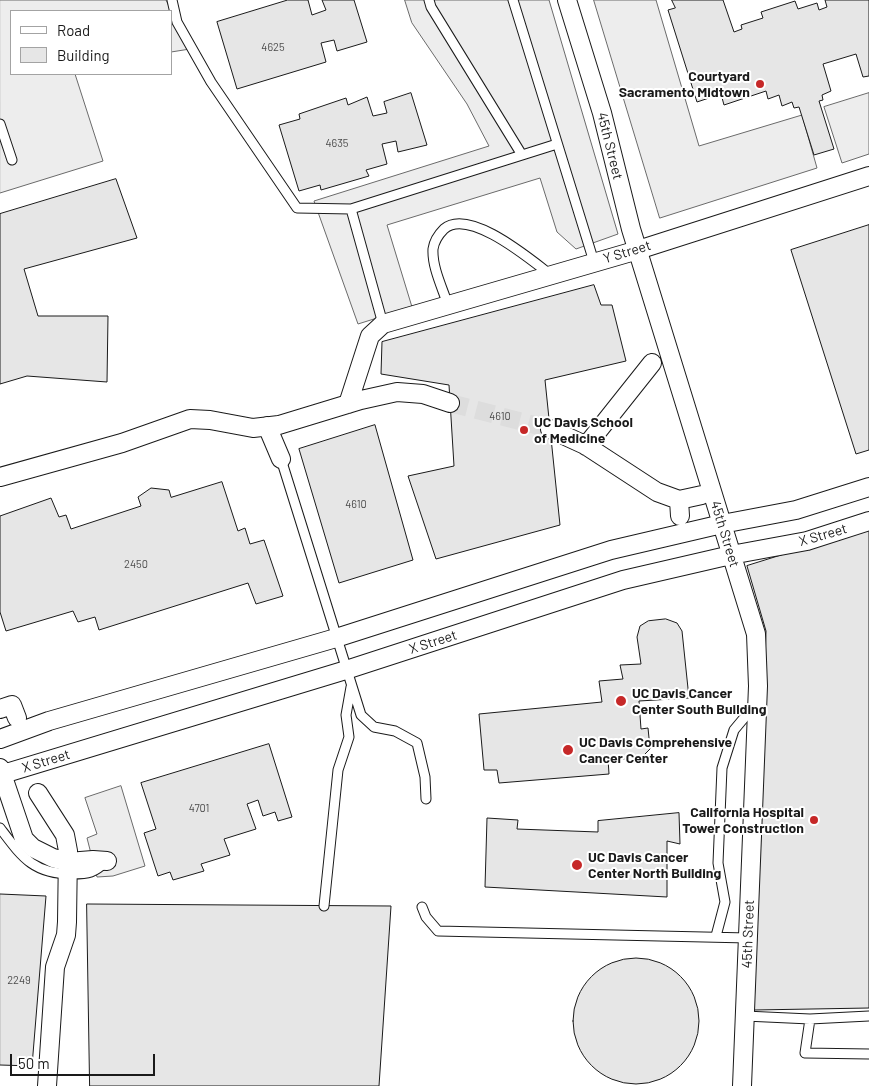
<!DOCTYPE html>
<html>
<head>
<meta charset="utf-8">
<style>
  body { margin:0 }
  #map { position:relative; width:869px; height:1086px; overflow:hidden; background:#fff; font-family:Barlow,sans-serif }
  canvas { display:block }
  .legend { position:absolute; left:10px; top:10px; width:162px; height:65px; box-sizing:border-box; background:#fff; border:1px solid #a3a3a3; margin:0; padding:6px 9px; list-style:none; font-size:15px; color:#1a1a1a }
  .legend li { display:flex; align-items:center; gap:10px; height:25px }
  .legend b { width:25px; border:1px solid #a3a3a3 }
  .scale { position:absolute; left:10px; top:1054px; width:145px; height:22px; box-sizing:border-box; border:2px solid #1a1a1a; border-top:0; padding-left:6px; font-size:15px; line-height:18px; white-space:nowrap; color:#1a1a1a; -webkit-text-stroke:4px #fff; paint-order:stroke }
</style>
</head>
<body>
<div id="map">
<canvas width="869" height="1086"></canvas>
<ul class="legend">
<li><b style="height:6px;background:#fff"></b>Road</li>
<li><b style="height:14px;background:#e6e6e6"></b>Building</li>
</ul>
<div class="scale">50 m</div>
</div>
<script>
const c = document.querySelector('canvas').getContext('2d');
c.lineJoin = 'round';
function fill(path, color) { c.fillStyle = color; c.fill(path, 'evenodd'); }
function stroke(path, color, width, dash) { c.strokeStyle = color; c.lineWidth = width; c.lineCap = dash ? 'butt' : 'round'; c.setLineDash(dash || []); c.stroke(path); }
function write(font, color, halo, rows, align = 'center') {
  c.font = font + ' Barlow,sans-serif'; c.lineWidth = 4; c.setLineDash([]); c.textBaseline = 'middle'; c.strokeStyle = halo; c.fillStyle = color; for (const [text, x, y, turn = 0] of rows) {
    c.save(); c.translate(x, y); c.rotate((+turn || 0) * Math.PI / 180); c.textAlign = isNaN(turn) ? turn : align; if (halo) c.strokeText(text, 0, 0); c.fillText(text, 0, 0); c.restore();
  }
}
const built = new Path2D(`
  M0,0H166L190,49L171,52V11H11V74H75L103,161L0,193Z
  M405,0H549L618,234L576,249L557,232L540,178L387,225L412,307L358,324L314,201L489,146L467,104L412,23Z
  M594,0H656L699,146L802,115L817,168L660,218Z
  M869,93V154L842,163L824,107Z
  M121,786L145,866L113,876L97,877L87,838L97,834L85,798Z`);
fill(built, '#ededed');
stroke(built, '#6a6a6a', 1);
const building = new Path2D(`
  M288,0H308L312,15L326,10L322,0H354L367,42L337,51L334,40L321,43L326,62L237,89L217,22Z
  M672,0H723L734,32L742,29L741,25L763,18L761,12L795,1L798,9L817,3L819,10L827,7L825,0H869V76L863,77L856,54L823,64L831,91L822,95L823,100L819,101L834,149L814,155L799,107L794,108L792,102L782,106L779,95L768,99L766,91L724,105L721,94L697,102L668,10L675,8Z
  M411,93L427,145L398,152L396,141L382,144L387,164L366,170L369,176L321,190L320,185L299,191L279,125L300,119L299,114L346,98L348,105L367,97L373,116L387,113L384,102Z
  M116,179L137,238L24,269L38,316H108L107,382L27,376L0,384V214Z
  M869,225V450L856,454L791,250Z
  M594,285L601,305H612L626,361L545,380L560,525L436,559L408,476L454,466L449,385L381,374L382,342Z
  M375,425L413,560L339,583L299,449Z
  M222,482L238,531L245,528L250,544L264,540L283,596L256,604L248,583L99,630L95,617L78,622L73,611L6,631L0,612V516L51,498L59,517L66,515L71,529L141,506L138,497L151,488L169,490L171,497Z
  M869,528V1008L754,1010L766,631L747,566Z
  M666,619L677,623L682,631L689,698L639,701L641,729L648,728L649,738L650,749L644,755L639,759H608L609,774L499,783L497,770H484L479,714L602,702L599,681L623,679L620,665L641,664L637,637L640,626L648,621Z
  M269,744L292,817L278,821L275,812L263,816L258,800L247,804L256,829L224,839L230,855L201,864L204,871L173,880L170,872L158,876L144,833L156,829L141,783Z
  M679,813L680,844L667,841V897L485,887L487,818L518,820L517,829L598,832V821Z
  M0,894L46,896L32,1066L0,1065Z
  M87,904L391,906L379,1086H90Z
  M573 1021a63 63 0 1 1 126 0a63 63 0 1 1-126 0Z`);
fill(building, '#e6e6e6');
stroke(building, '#1a1a1a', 1);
stroke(new Path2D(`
  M450,403L550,429`), '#ddd', 18, [18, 9]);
const lane = new Path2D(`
  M172,0L177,22L211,82L297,208L351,209L557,144
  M429,0L431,7L522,155
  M513,0L594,262
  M0,124L12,160
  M351,209L383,324
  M448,305C442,287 432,267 433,249C434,242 439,234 444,229C469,207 531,260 551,275
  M281,459L361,715L374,727L395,731L417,743L425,777L426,799
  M0,828C22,857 33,874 72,874C89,874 94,873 107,861
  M324,906L338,770L349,737L346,715L351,687
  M422,907L426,917L438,931L748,938
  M716,936L725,902L718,863L722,768L734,730L754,706
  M745,1016L810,1019L869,1016
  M810,1019L805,1053L869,1054`);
const street = new Path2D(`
  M567,0L602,113L631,229L756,634L758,686L742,1086
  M348,404L370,336L383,324L638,250L869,176
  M267,426L281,459
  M550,429L585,445L657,492L679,500
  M586,446L652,363
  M0,477L122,443L190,419L210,420L253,428L279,425L361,400L397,392L423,394L450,403
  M680,516L679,500L702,495
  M0,709L12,705L17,718
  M0,739L49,721L336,638L611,550L722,524L796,510L869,487
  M0,768L24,839L33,848L53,858L68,862L93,860L107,861
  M0,775L346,670L623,580L731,555L807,541L869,521
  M38,793L65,835L68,851L67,922L66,935L55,967L47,1086`);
stroke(lane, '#1a1a1a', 11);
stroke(street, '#1a1a1a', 20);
stroke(lane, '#fff', 9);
stroke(street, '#fff', 18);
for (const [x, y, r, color] of [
  [760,84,5,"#c62828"],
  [524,430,5,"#c62828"],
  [621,701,6,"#c62828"],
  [568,750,6,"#c62828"],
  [814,820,5,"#c62828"],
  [577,865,6,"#c62828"]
]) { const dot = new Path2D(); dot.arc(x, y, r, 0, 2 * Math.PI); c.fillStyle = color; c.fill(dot); stroke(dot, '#fff', 2); }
write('11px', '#4d4d4d', null, [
  ["4625",273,47],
  ["4635",337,143],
  ["4610",500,416],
  ["4610",356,504],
  ["2450",136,564],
  ["4701",199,808],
  ["2249",19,980]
]);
write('bold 14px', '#1a1a1a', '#fff', [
  ["Courtyard",750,76,"right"],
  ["Sacramento Midtown",750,92,"right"],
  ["UC Davis School",534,422],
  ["of Medicine",534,438],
  ["UC Davis Cancer",632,693],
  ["Center South Building",632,709],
  ["UC Davis Comprehensive",579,742],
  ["Cancer Center",579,758],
  ["California Hospital",804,812,"right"],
  ["Tower Construction",804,828,"right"],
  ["UC Davis Cancer",588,857],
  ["Center North Building",588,873]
], 'left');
write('14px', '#1a1a1a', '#fff', [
  ["45th Street",610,146,76],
  ["Y Street",627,252,-17],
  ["45th Street",725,534,73],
  ["X Street",823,535,-16],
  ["X Street",433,642,-18],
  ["X Street",46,761,-17],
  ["45th Street",748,934,-88]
]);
</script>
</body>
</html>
